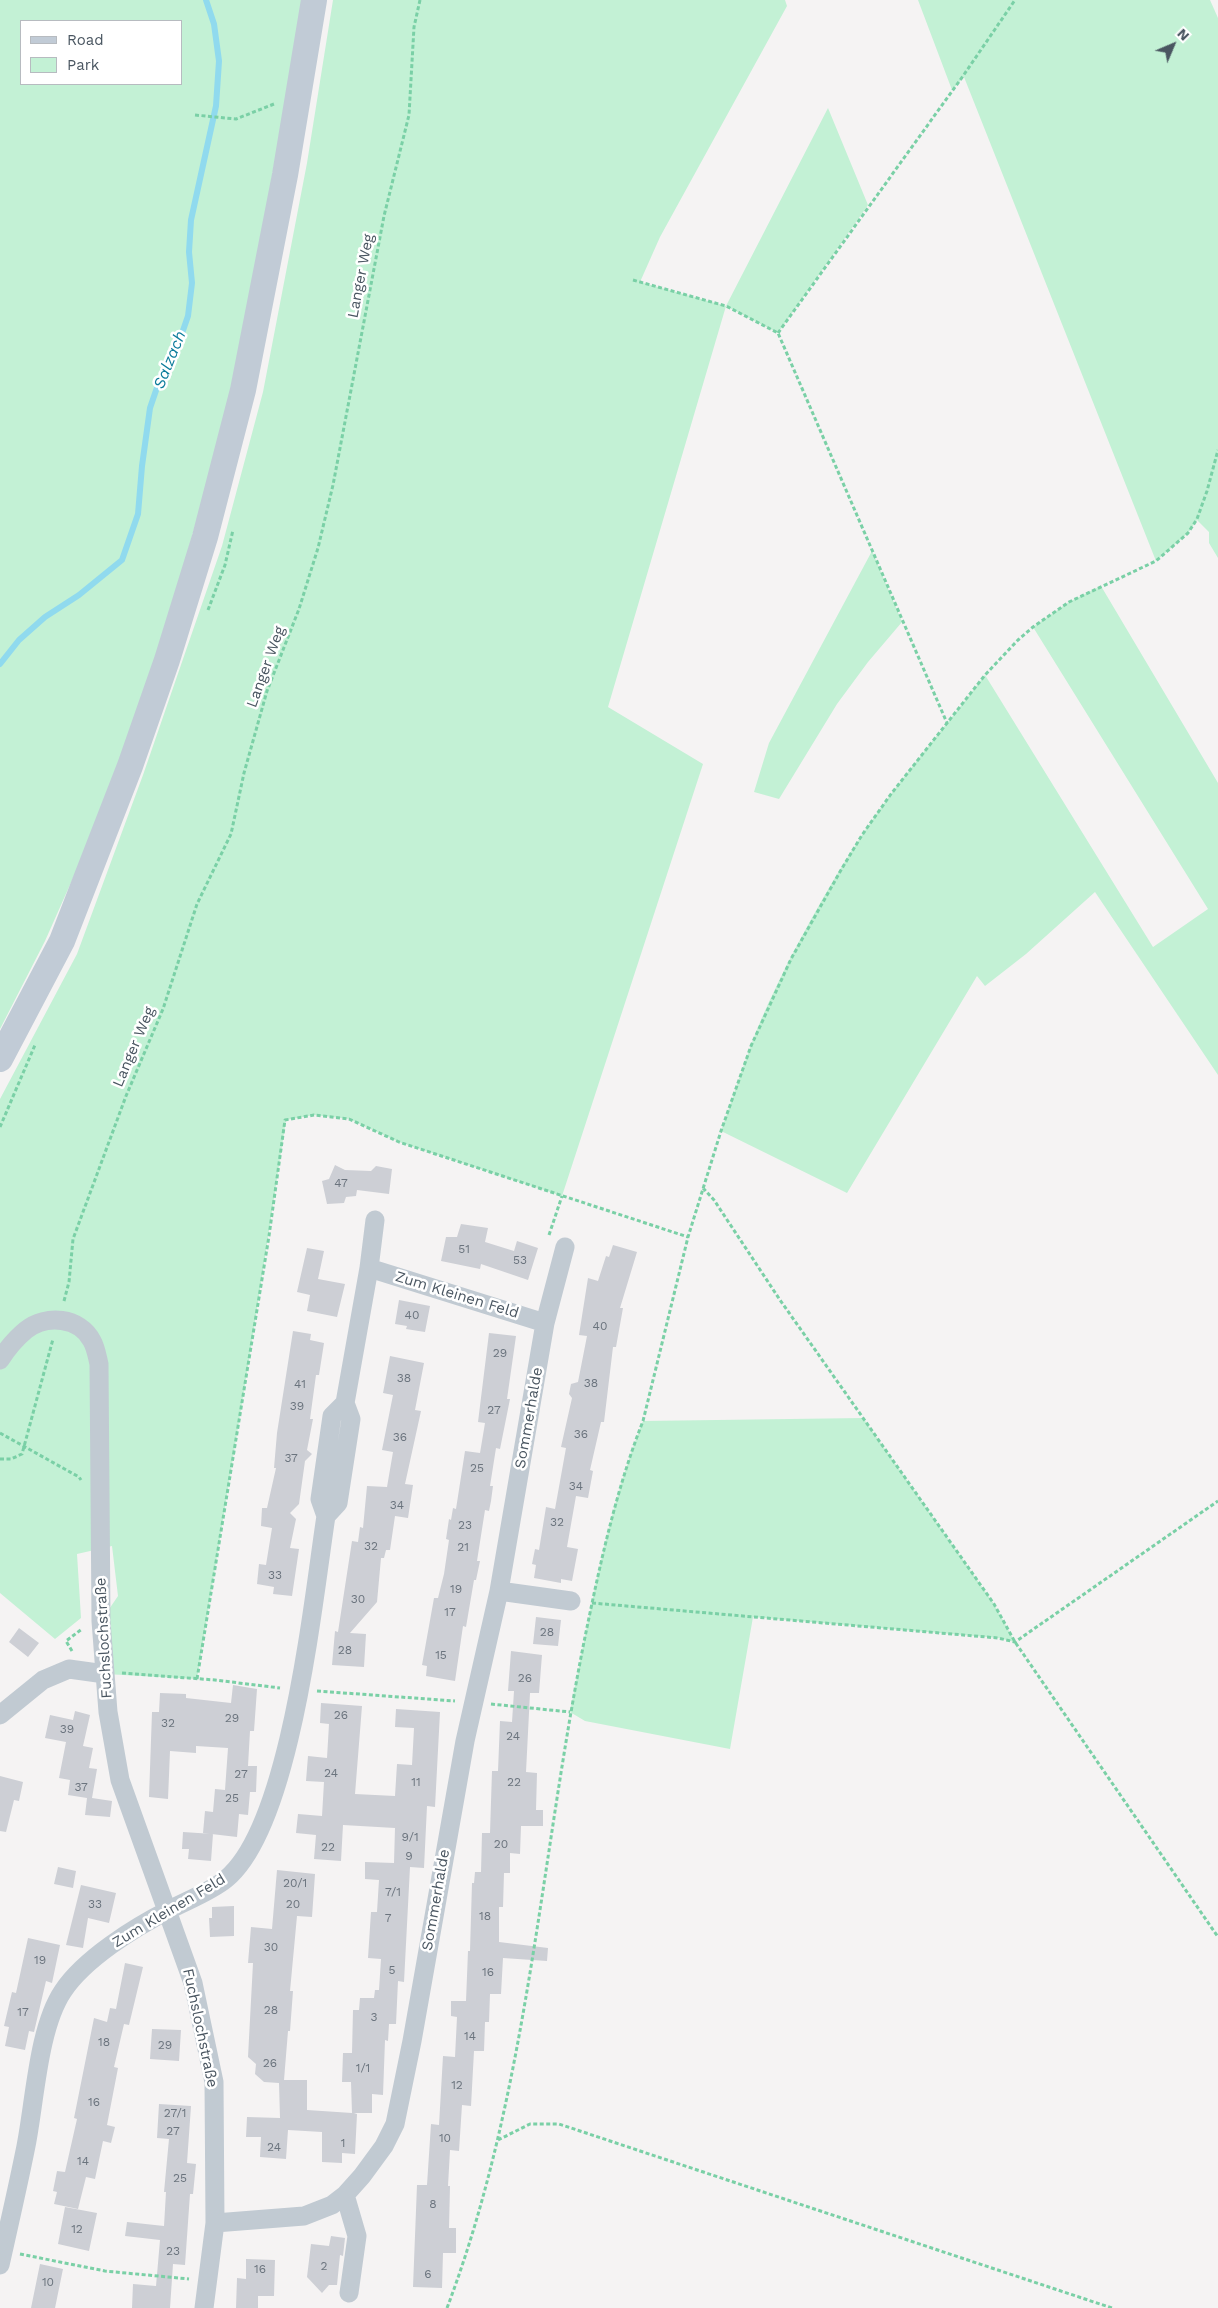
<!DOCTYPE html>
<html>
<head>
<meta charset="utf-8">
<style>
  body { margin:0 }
  #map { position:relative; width:1218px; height:2308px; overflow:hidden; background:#f5f3f3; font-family:"Work Sans",sans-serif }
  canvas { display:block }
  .legend { position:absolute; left:20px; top:20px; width:162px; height:65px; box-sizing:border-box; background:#fff; border:1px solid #b7bbc0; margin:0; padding:6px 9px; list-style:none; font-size:15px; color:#4a5661 }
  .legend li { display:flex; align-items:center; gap:10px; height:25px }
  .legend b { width:25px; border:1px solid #b7bbc0 }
  .north { position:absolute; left:1148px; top:20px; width:50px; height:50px; -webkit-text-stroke:4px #fff; paint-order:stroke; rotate:45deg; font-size:14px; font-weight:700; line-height:20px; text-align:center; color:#4a5661 }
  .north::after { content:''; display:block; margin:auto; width:18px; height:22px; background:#4a5661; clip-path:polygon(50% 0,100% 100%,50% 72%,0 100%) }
</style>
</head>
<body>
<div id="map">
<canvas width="1218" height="2308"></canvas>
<ul class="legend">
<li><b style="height:6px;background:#c1cbd6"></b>Road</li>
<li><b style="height:14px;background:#c3f1d5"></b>Park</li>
</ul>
<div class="north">N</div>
</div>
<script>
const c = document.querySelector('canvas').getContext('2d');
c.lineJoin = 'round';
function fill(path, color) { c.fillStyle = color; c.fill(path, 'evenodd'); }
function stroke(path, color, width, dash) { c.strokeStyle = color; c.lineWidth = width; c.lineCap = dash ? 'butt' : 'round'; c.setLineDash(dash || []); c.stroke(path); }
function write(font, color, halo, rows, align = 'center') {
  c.font = font + ' "Work Sans",sans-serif'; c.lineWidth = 5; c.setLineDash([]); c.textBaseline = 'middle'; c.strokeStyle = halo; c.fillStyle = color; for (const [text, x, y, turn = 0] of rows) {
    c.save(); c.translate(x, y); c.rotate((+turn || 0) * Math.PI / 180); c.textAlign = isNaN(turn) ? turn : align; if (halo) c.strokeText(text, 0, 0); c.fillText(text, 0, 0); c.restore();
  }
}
fill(new Path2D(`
  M0,0H304L233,392L158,656L93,833L45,941L0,1029ZM21,21H181V84H21Z
  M333,0H785L787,6L660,237L640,282L726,306L828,108L868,205L778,333L726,306L608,707L703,764L562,1196L399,1142L349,1119L314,1115L286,1120L250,1354L197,1679L105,1674L101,1621L118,1596L112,1546L77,1554L81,1618L55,1639L0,1593V1099L77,954L143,775L222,546L263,392L307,163Z
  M918,0H1210L1218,18V558L1209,543V532L1197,520L1188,533L1156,561L964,77L952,90Z
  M872,551L902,622L868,662L837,704L779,799L754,792L769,743Z
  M1101,586L1218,783V1075L1095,892L1026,954L985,986L977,976L847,1193L721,1131C736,1089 749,1045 768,1004C795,946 827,888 862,835C899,779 944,729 985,675L1153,947L1208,909L1033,627L1069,602Z
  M863,1418L994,1604L1015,1642L998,1638L753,1617L730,1749L585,1721L570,1712C590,1614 606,1514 643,1421Z`), '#c3f1d5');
stroke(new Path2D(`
  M0,664L19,640L45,617L79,595L122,560L138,514L142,466L150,408L162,373L179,342L188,316L192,283L189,252L191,220L216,106L219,61L214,24L206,0`), '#90daee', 6);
fill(new Path2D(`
  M335,1165L345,1170L371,1171L376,1166L392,1169L389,1194L357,1190L356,1196L346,1197L344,1203L327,1204L322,1181L329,1179Z
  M461,1224L488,1228L485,1242L514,1251L517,1241L538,1248L528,1280L481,1264L480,1269L441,1261L446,1237H457Z
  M613,1245L637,1252L620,1308H623L616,1347H613L604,1422H601L590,1470L593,1471L588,1498L576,1496L567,1547L578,1549L572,1581L561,1579V1583L534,1578L536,1565L532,1564L535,1549L539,1550L546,1507L555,1509L566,1448L561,1447L572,1398L569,1394L571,1384L578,1382L587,1336L579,1335L588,1278L598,1281L606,1256L609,1257Z
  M307,1248L324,1251L318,1279L345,1284L337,1317L307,1311L310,1295L297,1292Z
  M399,1300L430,1306L425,1332L406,1329L407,1326L395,1324Z
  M293,1331L311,1334L310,1340L324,1343L319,1375H316L310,1419H313L307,1450L312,1454L305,1461L299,1504L290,1513L296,1519L290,1548L299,1549L292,1596L273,1594L274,1587L257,1584L259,1564L266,1565L272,1528L261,1526L262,1508H267L276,1468H274L277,1433Z
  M489,1333L516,1336L507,1399H510L500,1449L496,1448L490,1486H493L491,1501L489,1511L485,1510L477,1561H480L476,1580H474L466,1627L463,1626L455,1681L426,1676L427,1666L422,1665L434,1598H438L444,1574L449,1540L446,1539L449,1519L451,1520L453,1508L456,1509L465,1451L480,1453L485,1423L478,1422Z
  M390,1356L424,1363L415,1410L421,1411L405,1484L413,1485L408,1518L395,1516L390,1550H386L384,1558H381L377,1602L350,1633L366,1634L364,1667L332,1665L335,1631L338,1632L352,1541L358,1542L360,1527L363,1528L367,1486L387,1487L393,1452L382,1450L393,1395L383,1393Z
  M536,1617L561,1620L558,1646L533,1644Z
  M19,1628L39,1643L28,1657L9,1642Z
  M511,1651L542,1655L539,1693H530L526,1772L537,1773L536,1810H543V1826H521L520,1854L510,1853V1873H504L503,1907H499V1942L548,1948L547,1961L503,1958L501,1994H490L489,2022H485L484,2051H474L471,2106L462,2105L459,2151L450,2150L448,2186H450L449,2228H456V2253H443L442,2288L413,2287L417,2185H427L431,2124L439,2125L443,2056L455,2057L457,2017L451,2016V2001H466L468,1951H470L472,1883H474L475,1872H481L482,1833H490L492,1771H498L500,1721L512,1722L514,1691H508Z
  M233,1685L257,1689L254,1731H250L248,1766H257L256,1792H250L248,1815L239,1814L237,1837L203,1833L205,1811L213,1812L215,1789L225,1790L228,1748L196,1746V1753L170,1751L168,1799L149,1797L152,1712H159L160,1693L186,1694V1698L231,1703Z
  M321,1703L362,1706L355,1794L395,1796L397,1764L412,1765L414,1728L395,1727L396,1709L440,1712L435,1807L427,1806L424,1868L410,1867L404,1982L398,1981L396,2024H389L388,2041L385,2040L383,2095L372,2094V2113H354L357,2114L355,2154L342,2153V2163L322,2162V2132L288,2130L286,2159L260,2157L261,2137H246L247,2117L280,2118L279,2083L264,2082L255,2074L256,2064L248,2057L253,1963H248L251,1927L272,1929L277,1870L315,1874L312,1917L297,1916L290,1991H293L290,2031H288L284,2080H307V2110L352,2113L351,2082H342L343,2053H352L353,2010H359L360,1998H374L375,1990H379L381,1959L368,1958L371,1912H377L379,1880L365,1879V1862L394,1863L395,1828L343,1825L341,1861L314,1859L316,1835L296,1833L298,1814L322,1816L324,1782L306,1781L308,1756L327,1758L329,1724L320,1723Z
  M75,1711L90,1715L83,1746L93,1748L89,1768L97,1769L92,1798L112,1801L110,1817L85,1815L87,1798L68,1795L70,1780L59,1778L66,1742L45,1738L50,1715L73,1720Z
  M0,1776L23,1782L19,1801L14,1800L6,1832L0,1831Z
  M183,1832L213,1834L211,1861L188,1859L189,1849H182Z
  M58,1867L76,1871L73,1888L54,1884Z
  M81,1885L116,1893L109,1923L88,1918L83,1948L66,1945Z
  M234,1906V1936L210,1937L209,1918H212V1907Z
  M28,1938L60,1945L52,1983L46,1981L34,2032L29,2031L25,2050L5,2046L9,2027L4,2026L12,1992L16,1993Z
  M125,1963L143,1967L129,2025L124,2024L114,2067L118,2068L107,2125L115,2127L111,2143L103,2141L95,2179L86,2177L78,2209L54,2204L57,2192L53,2191L57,2171L65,2172L77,2119L74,2118L94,2018L107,2022L110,2008L116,2009Z
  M152,2029L181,2030L179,2061L150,2059Z
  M159,2104L191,2106L187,2163L196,2164L193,2194H190L185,2265L173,2264L170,2308H132L133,2284L156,2286L160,2240L125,2236L127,2222L164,2226L166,2192H164L169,2139L157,2138Z
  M65,2207L97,2213L89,2251L58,2244Z
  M331,2236L345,2238L343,2256L340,2255L337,2285H329L322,2293L307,2277L311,2244L329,2246Z
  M246,2259L275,2260L274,2296H258V2308H236L237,2278L246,2279Z
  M40,2264L63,2269L55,2308H31Z`), '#cdcfd5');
stroke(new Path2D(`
  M195,115L236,119L274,104
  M633,280L726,306L778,333L947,723
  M778,333L963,76L1015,0
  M208,610L225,565L233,530
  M0,1127L35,1045
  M703,1188L714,1200L780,1300L994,1604L1015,1642L1218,1937
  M549,1235L562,1196
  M64,1301L69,1282L73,1239L126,1096L163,1009L197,904L231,834L244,773L267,691L299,609L318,548L333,485L384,216L409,115L414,27L420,0
  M0,1433L79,1477L81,1480
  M0,1459H11L22,1454L53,1339
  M592,1603L998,1638L1015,1642L1218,1501
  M72,1651L66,1641L82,1629
  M122,1673L215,1680L280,1688
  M197,1679L269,1236L285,1120L314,1115L349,1119L399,1142L688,1237
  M317,1691L455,1701
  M491,1704L570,1712
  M498,2140L530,2124H559L1112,2308
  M20,2254L105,2271L189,2279
  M447,2308C528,2094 540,1860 585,1637C600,1564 616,1490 643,1421L688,1237L721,1131L751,1046L791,959L841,870L862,835L891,794L985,675L1018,640L1033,627L1069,602L1156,561L1188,533L1197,519L1207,491L1218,450`), '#7ad0a6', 3, [4, 2.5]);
stroke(new Path2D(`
  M369,1268L545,1323
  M0,1360C7,1349 15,1339 26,1330C46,1314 80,1317 92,1341C96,1348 97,1356 99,1364L101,1621L108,1712L120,1780L193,1983L214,2082L215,2223L204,2308
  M326,1516L338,1503L351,1419L345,1403L369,1268L375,1220
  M499,1591L571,1601
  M0,1715L43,1680L69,1669L105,1674
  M345,2195L357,2236L349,2293
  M215,2223L304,2216L332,2205L345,2195L362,2176L384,2146L395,2124L412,2041L465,1741L499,1591L545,1323L565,1247
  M0,2265C9,2225 18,2186 26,2146C35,2101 38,2028 63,1991C84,1959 135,1927 169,1910C188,1900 210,1892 226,1879C291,1826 313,1600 326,1516L320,1499L332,1416L345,1403`), '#c1cad2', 19);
stroke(new Path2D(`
  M0,1059L62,941L130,766L167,660L205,537L243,390L285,175L314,0`), '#c1cbd6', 26);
write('12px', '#6b747e', null, [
  ["47",341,1183],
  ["51",464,1249],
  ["53",520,1260],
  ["40",412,1315],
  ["40",600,1326],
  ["29",500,1353],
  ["38",404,1378],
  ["38",591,1383],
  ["41",300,1384],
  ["39",297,1406],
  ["27",494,1410],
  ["36",581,1434],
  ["36",400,1437],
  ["37",291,1458],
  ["25",477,1468],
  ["34",576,1486],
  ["34",397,1505],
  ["32",557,1522],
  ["23",465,1525],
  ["32",371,1546],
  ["21",463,1547],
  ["33",275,1575],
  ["19",456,1589],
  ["30",358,1599],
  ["17",450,1612],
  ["28",547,1632],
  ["28",345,1650],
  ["15",441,1655],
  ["26",525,1678],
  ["26",341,1715],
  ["29",232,1718],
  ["32",168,1723],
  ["39",67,1729],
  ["24",513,1736],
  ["24",331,1773],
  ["27",241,1774],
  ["11",416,1782],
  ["22",514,1782],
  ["37",81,1787],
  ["25",232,1798],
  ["9/1",410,1837],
  ["20",501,1844],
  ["22",328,1847],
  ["9",409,1856],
  ["20/1",295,1883],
  ["7/1",393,1892],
  ["33",95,1904],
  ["20",293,1904],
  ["18",485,1916],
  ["7",388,1918],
  ["30",271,1947],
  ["19",40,1960],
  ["5",392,1970],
  ["16",488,1972],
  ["28",271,2010],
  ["17",23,2012],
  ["3",374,2017],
  ["14",470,2036],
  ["18",104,2042],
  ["29",165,2045],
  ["26",270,2063],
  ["1/1",363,2068],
  ["12",457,2085],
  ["16",94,2102],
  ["27/1",175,2113],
  ["27",173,2131],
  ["10",445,2138],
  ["1",343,2143],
  ["24",274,2147],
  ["14",83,2161],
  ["25",180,2178],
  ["8",433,2204],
  ["12",77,2229],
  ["23",173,2251],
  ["2",324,2266],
  ["16",260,2269],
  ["6",428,2274],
  ["10",48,2282]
]);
write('15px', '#4a5661', '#fff', [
  ["Langer Weg",361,276,-79],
  ["Langer Weg",266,667,-70],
  ["Langer Weg",134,1047,-67],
  ["Zum Kleinen Feld",457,1295,17],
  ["Sommerhalde",529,1418,-80],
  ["Fuchslochstraße",104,1638,-93],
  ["Sommerhalde",436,1900,-80],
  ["Zum Kleinen Feld",169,1911,-31],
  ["Fuchslochstraße",200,2028,78]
]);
write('italic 16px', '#0c7c9b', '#fff', [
  ["Salzach",170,360,-68]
]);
</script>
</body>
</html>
